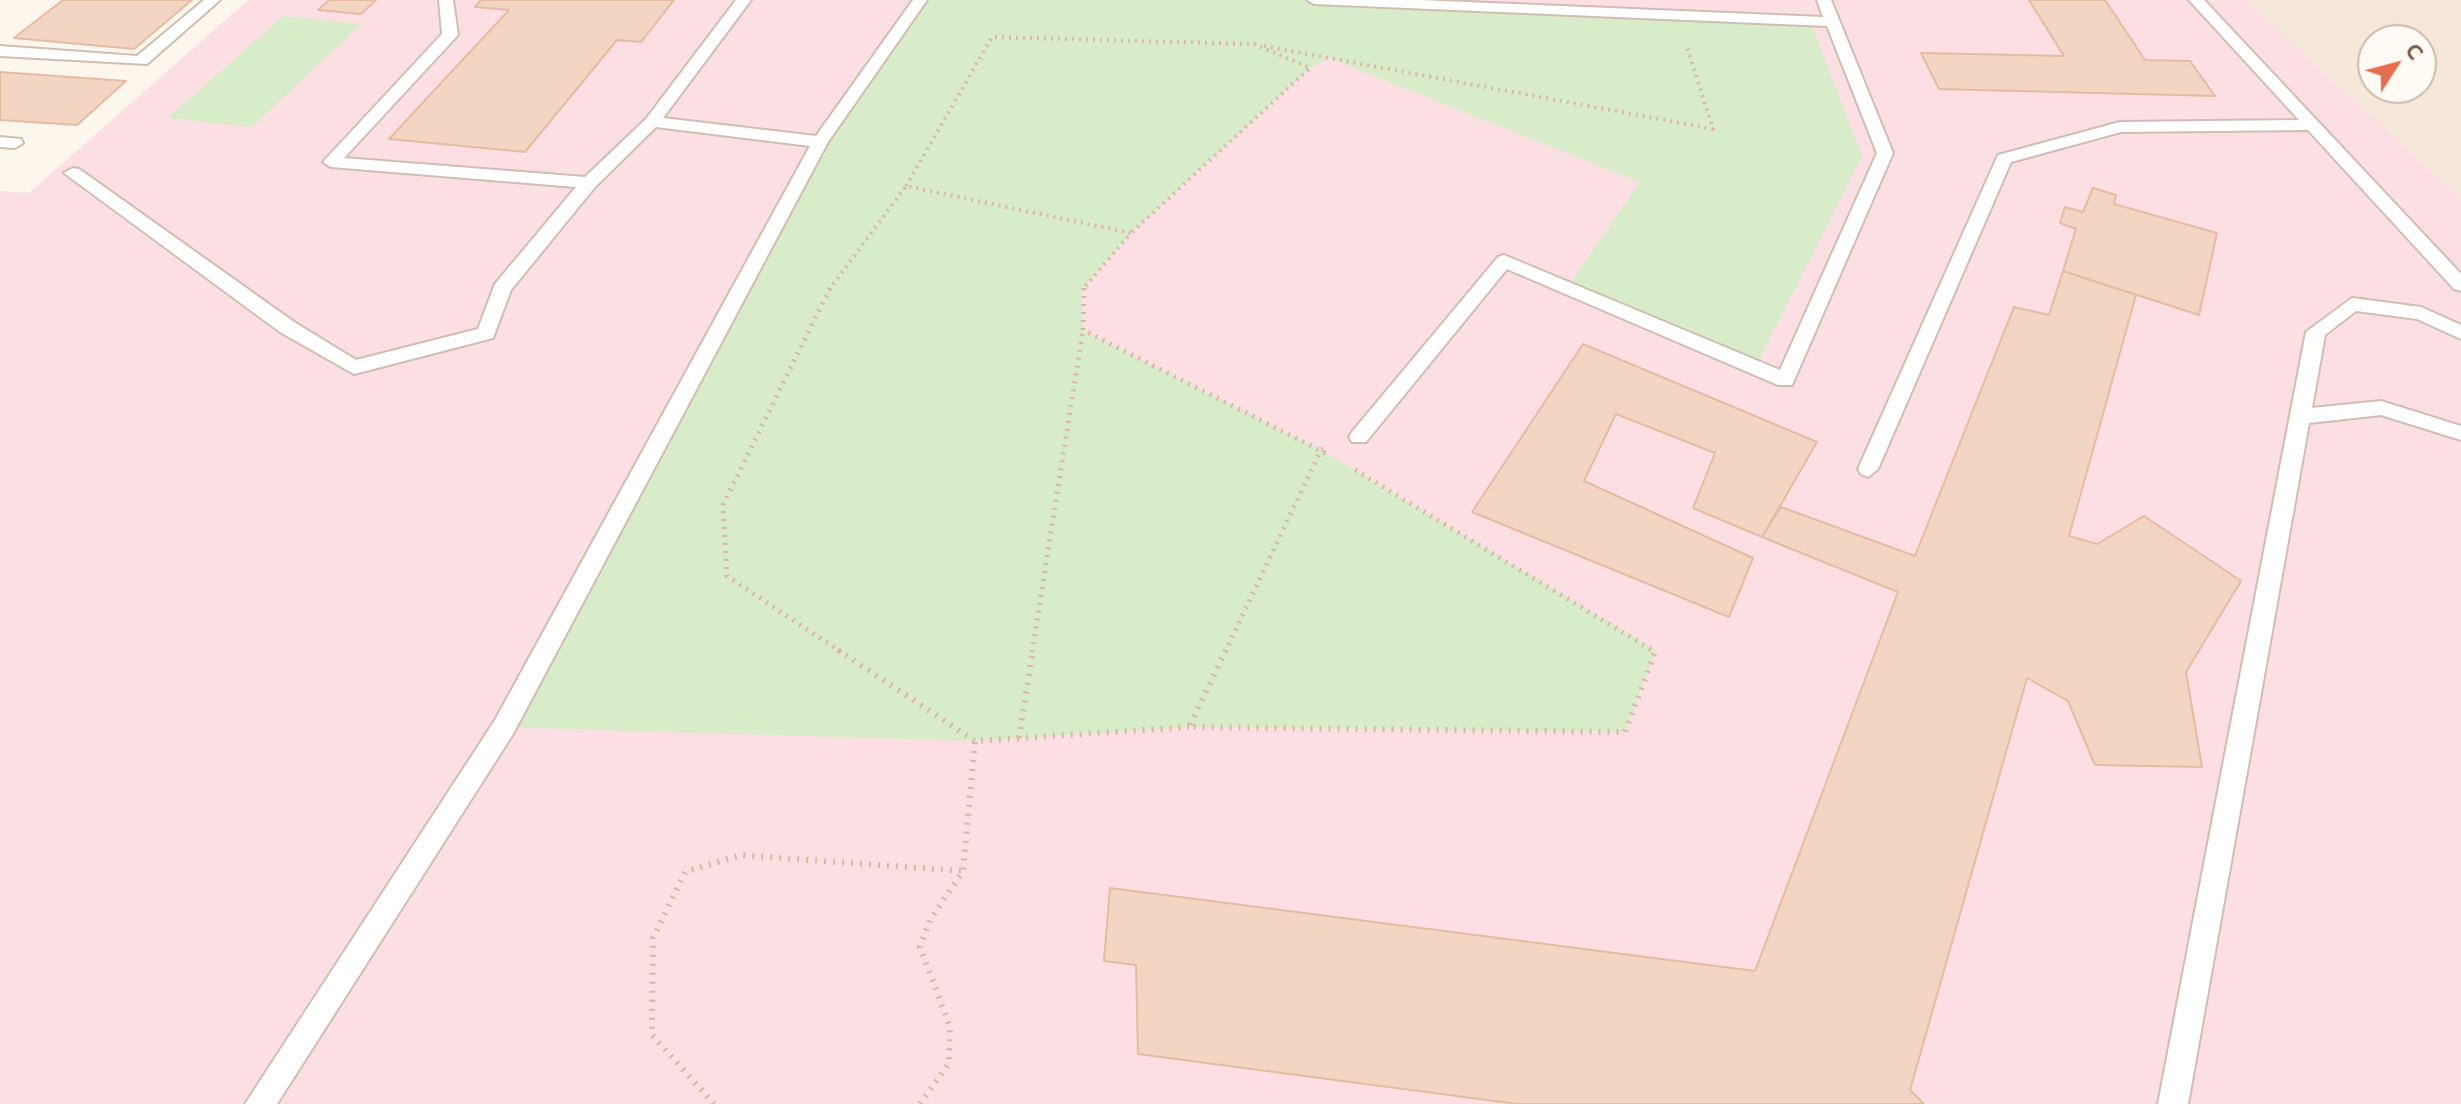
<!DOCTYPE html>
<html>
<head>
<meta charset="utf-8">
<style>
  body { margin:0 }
  #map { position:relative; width:2461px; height:1104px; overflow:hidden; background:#fdf6ec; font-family:Ubuntu,sans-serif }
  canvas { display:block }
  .north { position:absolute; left:2357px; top:24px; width:80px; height:80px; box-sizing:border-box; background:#fffaf3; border:2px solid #cabbb1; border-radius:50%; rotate:54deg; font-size:22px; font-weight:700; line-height:32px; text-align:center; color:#7a5c4d }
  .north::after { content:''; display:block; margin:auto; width:28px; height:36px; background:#e76f51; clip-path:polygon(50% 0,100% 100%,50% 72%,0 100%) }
</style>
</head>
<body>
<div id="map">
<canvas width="2461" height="1104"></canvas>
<div class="north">С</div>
</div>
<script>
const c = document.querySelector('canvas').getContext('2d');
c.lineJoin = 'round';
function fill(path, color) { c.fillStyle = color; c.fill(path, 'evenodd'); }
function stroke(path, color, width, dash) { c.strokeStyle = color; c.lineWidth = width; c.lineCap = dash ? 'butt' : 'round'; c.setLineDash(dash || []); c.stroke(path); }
fill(new Path2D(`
  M2246,0H2461V198ZM2421,40V88H2373V40Z`), '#f5e8da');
fill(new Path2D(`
  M248,0H2246L2461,198V1104H0V191L29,193Z`), '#fbdfe3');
fill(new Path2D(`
  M920,0H1318L1810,21L1862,156L1755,368L1567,288L1640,182L1329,58L1310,68L1131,233L1081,291L1083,330L1321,450L1656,650L1625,732L1189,727L975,741L504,727L820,142Z
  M283,16L361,24L252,127L168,118Z`), '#d8ecc9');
const building = new Path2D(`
  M63,0H192L134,49L14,38Z
  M329,0H376L361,14L318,10Z
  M481,0H674L641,42L617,40L525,152L389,139L509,10L475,7Z
  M2029,0H2105L2145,60L2190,61L2215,96L1939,89L1921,53L2064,56Z
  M0,72L126,81L77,125L0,120Z
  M2093,188L2116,195L2114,204L2217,233L2199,315L2063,271L2076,229L2060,223L2065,207L2083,212Z
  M2063,271L2136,295L2069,536L2097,544L2144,516L2241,581L2186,672L2202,767L2095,765L2068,701L2027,678L1910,1090L1924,1104H1517L1138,1054L1136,965L1104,961L1110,888L1755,971L1898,592L1762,537L1781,507L1915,556L2014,307L2049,315Z
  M1583,344L1817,442L1762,537L1693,508L1715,453L1616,414L1584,481L1753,558L1729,617L1472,512Z`);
fill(building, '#f3d5c3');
stroke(building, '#e6bba3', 2);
const lane = new Path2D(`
  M204,0H220L147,64L0,56V46L137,56Z
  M439,0H453L458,35L344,158L585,177L646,119L736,0H751L663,118L816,136L913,0H927L828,142L513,734L277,1104H245L495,720L810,146L656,127L595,187L511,290L493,338L354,374L280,332L64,173L73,168L79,169L294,322L356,360L478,329L495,284L576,187L331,167L323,162L442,34Z
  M1307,0H1419L1823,17L1817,0H1831L1893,153L1792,385H1778L1507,269L1366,442H1352L1349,437L1352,432L1498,257L1504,255L1780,370L1877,153L1827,26L1314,4Z
  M2189,0H2204L2461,274V291L2454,289L2308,130L2121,132L2011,162L1878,469L1868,477L1861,474L1858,469L1998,155L2120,122L2299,120Z
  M0,137L21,139L23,143L15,148L0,147Z
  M2352,298L2421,307L2461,325V339L2417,319L2356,311L2325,335L2312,408L2381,401L2461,426V440L2381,415L2309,423L2188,1104H2158L2306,332Z`);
stroke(lane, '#d1beb0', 4);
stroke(new Path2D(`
  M1264,46L1713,129L1686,44
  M906,186L992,37L1254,44L1310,68L1131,233
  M829,290L906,186L1131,233L1082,290`), '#d9b8a5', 4, [2, 5]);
stroke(new Path2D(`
  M830,288L723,505L727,576L841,652
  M1084,288L1083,330L1329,455
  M1355,470L1655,652
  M1032,652L1083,330
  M1225,652L1321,450L1329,447`), '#d9b8a5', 5, [2, 6]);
stroke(new Path2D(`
  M838,650L975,741
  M1226,650L1189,727L1625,732L1656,650
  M1019,738L1033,650
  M714,1104L652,1035L653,938L685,872L741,855L962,871
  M920,1104L949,1063L950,1027L920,947L930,920L963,871L975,741L1189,727`), '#d9b8a5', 6, [2, 7]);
fill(lane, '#fff');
</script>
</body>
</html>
